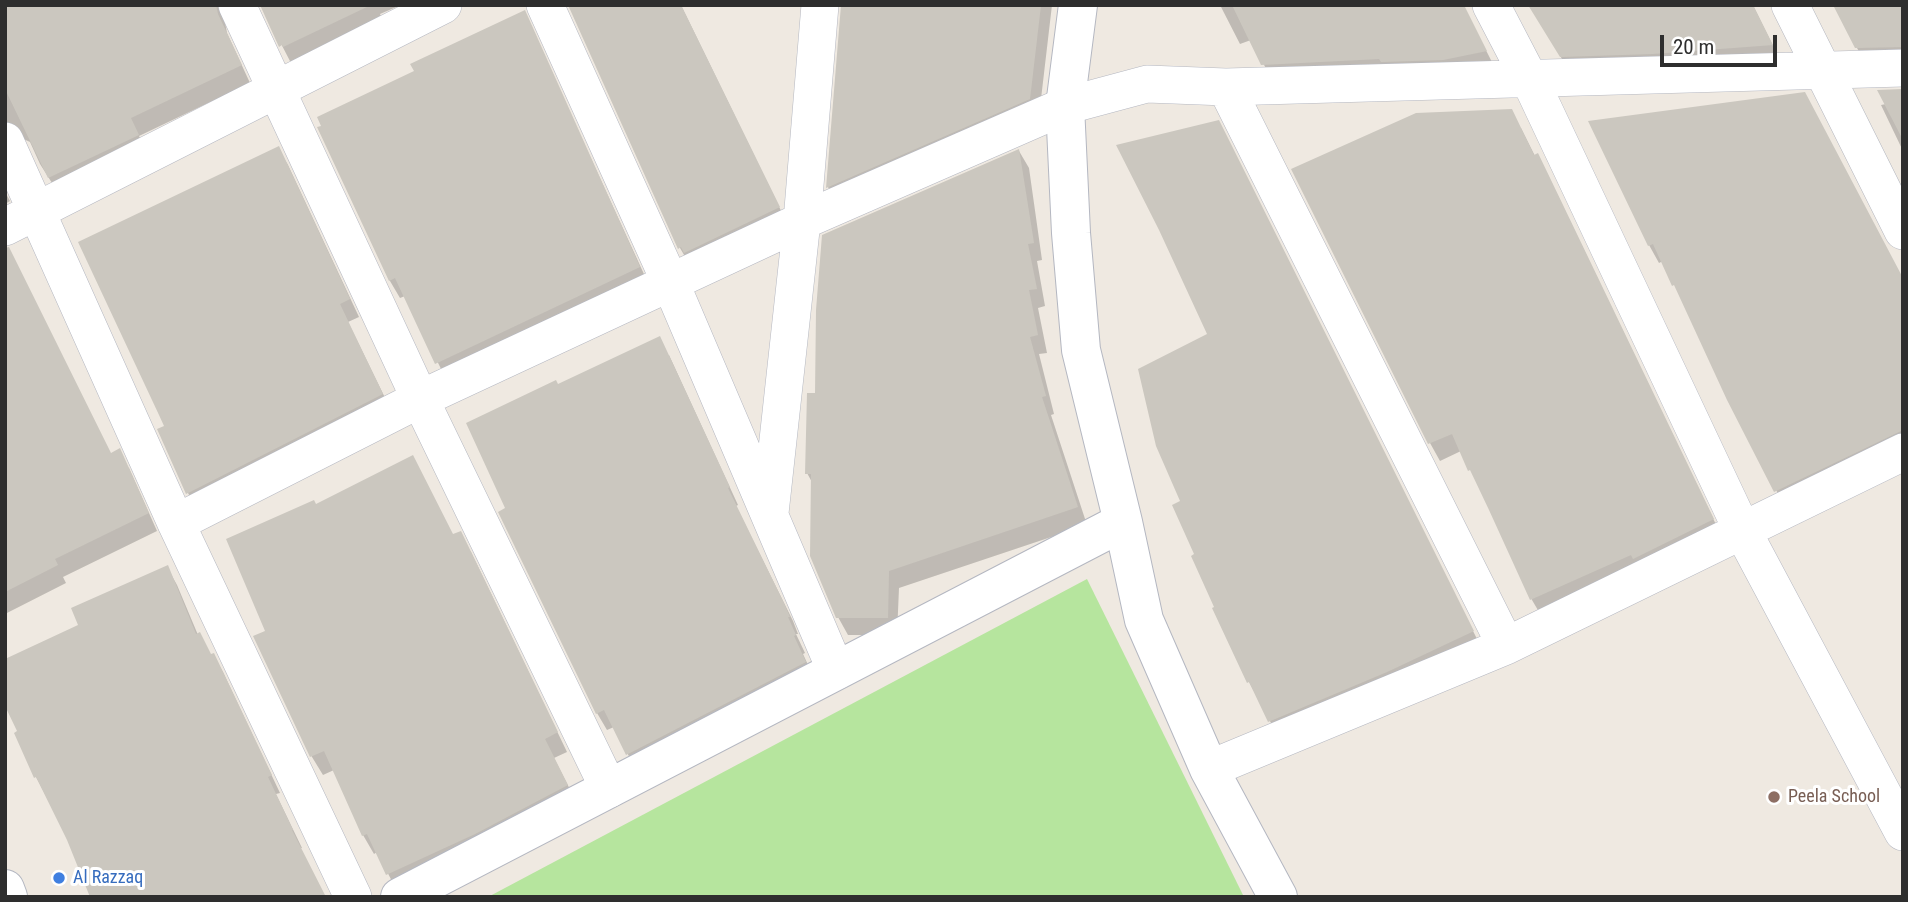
<!DOCTYPE html>
<html>
<head>
<meta charset="utf-8">
<style>
  body { margin:0 }
  #map { position:relative; width:1908px; height:902px; overflow:hidden; background:#efe9e1; font-family:"Roboto Condensed",sans-serif }
  canvas { display:block }
  .frame { position:absolute; inset:0; border:7px solid #2e2e2e; pointer-events:none }
  .scale { position:absolute; left:1660px; top:35px; width:117px; height:32px; box-sizing:border-box; border:4px solid #2e2e2e; border-top:0; padding-left:9px; font-size:21px; line-height:24px; white-space:nowrap; color:#2e2e2e; -webkit-text-stroke:5px #fff; paint-order:stroke }
</style>
</head>
<body>
<div id="map">
<canvas width="1908" height="902"></canvas>
<div class="frame"></div>
<div class="scale">20 m</div>
</div>
<script>
const c = document.querySelector('canvas').getContext('2d');
c.lineJoin = 'round';
function fill(path, color) { c.fillStyle = color; c.fill(path, 'evenodd'); }
function stroke(path, color, width, dash) { c.strokeStyle = color; c.lineWidth = width; c.lineCap = dash ? 'butt' : 'round'; c.setLineDash(dash || []); c.stroke(path); }
function write(font, color, halo, rows, align = 'center') {
  c.font = font + ' "Roboto Condensed",sans-serif'; c.lineWidth = 6; c.setLineDash([]); c.textBaseline = 'middle'; c.strokeStyle = halo; c.fillStyle = color; for (const [text, x, y, turn = 0] of rows) {
    c.save(); c.translate(x, y); c.rotate((+turn || 0) * Math.PI / 180); c.textAlign = isNaN(turn) ? turn : align; if (halo) c.strokeText(text, 0, 0); c.fillText(text, 0, 0); c.restore();
  }
}
fill(new Path2D(`
  M1087,579L1244,897H488Z`), '#b6e59e');
fill(new Path2D(`
  M5,5H236L225,22L227,33L250,83L139,136L147,152L59,194L40,164L30,142L19,137L5,140Z
  M261,5H401L380,14L383,21L291,63Z
  M570,5H681L788,225L690,265L680,248Z
  M842,5H1052L1039,116L837,204L828,187Z
  M1220,5H1463L1495,68L1273,82L1251,40L1240,44Z
  M1753,5L1781,62L1571,74L1543,27Z
  M1903,5V64L1867,65L1857,48Z
  M532,30L649,285L447,381L405,296L400,298L390,281L319,128L416,72Z
  M1903,91V151L1881,105L1886,104Z
  M1591,122L1903,289V452L1785,508L1663,261L1659,263L1649,245Z
  M1521,128L1535,156L1547,173L1722,537L1542,617L1532,600L1491,509L1461,451L1440,461L1430,443L1293,170Z
  M1228,140L1482,649L1279,738L1249,682L1215,609L1217,608L1196,555L1183,502L1209,334Z
  M278,148L288,165L359,317L348,322L392,412L198,511L188,493L159,430L166,427Z
  M1019,151L1029,168L1042,260L1037,261L1045,306L1038,308L1047,353L1039,354L1054,414L1051,415L1087,525L899,588L897,635H848L838,617L813,484L807,473L817,395Z
  M5,192L10,201L5,204Z
  M5,287L111,455L129,468L157,531L63,577L66,583L5,614Z
  M669,355L738,505L736,506L793,621L798,634H796L805,653L803,654L815,680L637,772L614,727L607,730L597,713L508,509L557,386Z
  M316,506L454,536L471,552L567,752L554,758L578,805L398,893L377,852L374,854L363,835L334,770L323,775L312,757L255,637L267,632Z
  M167,567L177,585L198,635L211,656L213,655L223,672L280,793L276,794L302,848L69,840L36,777L17,734L80,626Z`), '#0003');
fill(new Path2D(`
  M5,5H216L218,14L242,65L131,118L139,135L48,178L5,89Z
  M260,5H371L283,47L282,45L279,47Z
  M568,5H681L780,207L684,253L681,247L678,249Z
  M841,5H1041L1030,99L826,188Z
  M1232,5H1464L1487,51L1443,60L1381,62L1379,59L1261,65Z
  M1528,5H1753L1773,45L1652,54L1560,57Z
  M1833,5H1903V47L1855,48Z
  M525,10L640,267L435,364L395,278L389,281L317,127L321,126L317,117L414,71L410,64Z
  M1903,89V140L1877,90Z
  M1805,92L1903,278V430L1774,492L1727,400L1674,285L1672,286L1653,244L1648,246L1588,121Z
  M1512,109L1534,155L1538,153L1714,519L1633,559L1631,555L1530,600L1489,510L1470,470L1468,471L1452,434L1428,444L1291,169L1416,113Z
  M1219,120L1474,631L1387,672L1268,722L1249,682L1247,683L1212,608L1214,607L1191,556L1194,554L1172,505L1180,501L1156,446L1138,369L1207,334L1159,230L1116,145Z
  M279,146L350,299L340,304L383,394L186,494L157,429L164,426L159,415L78,242Z
  M1019,149L1034,243L1028,244L1037,289L1029,290L1038,335L1030,337L1046,396L1042,397L1078,507L889,571L888,618H836L810,556L811,474H805L807,393H815L816,310L822,235Z
  M9,247L111,453L120,448L149,513L55,559L58,565L5,592V248Z
  M660,336L730,487L728,488L783,601L790,617H788L796,635L794,636L806,662L626,755L604,710L596,714L498,512L505,508L466,423L556,380L558,384Z
  M413,455L453,534L461,531L558,732L545,739L568,785L475,834L386,875L367,834L362,836L324,751L310,757L253,636L265,631L226,539L314,500L316,504Z
  M168,565L196,634L200,632L211,654L214,653L272,775L268,777L293,830H292L326,897H90L67,840L36,777L34,778L14,733L17,731L5,706V659L78,625L71,608Z`), '#cbc7bf');
const minor = new Path2D(`
  M237,5L420,399L609,789
  M545,5L671,284L836,671
  M1491,5L1529,78L1742,530L1903,832
  M1790,5L1903,231
  M1226,87L1506,646
  M5,141L176,523L353,897
  M5,227L443,5
  M770,513L802,221L820,5
  M176,523L420,399L802,221L1065,106L1147,84L1226,87L1903,68
  M1209,769L1506,646L1903,452`);
const tertiary = new Path2D(`
  M1078,5L1065,106L1071,233L1081,350L1123,522L1144,620L1209,769L1278,897
  M5,889L8,897
  M400,897L1123,522`);
stroke(minor, '#b4b7c1', 38);
stroke(tertiary, '#b4b7c1', 40);
stroke(minor, '#fff', 37);
stroke(tertiary, '#fff', 38);
for (const [x, y, r, color] of [
  [1774,797,7,"#8d6e63"],
  [59,878,7,"#3f7fe0"]
]) { const dot = new Path2D(); dot.arc(x, y, r, 0, 2 * Math.PI); c.fillStyle = color; c.fill(dot); stroke(dot, '#fff', 2.5); }
write('18px', '#785e54', '#fff', [
  ["Peela School",1788,797]
], 'left');
write('18px', '#366cbe', '#fff', [
  ["Al Razzaq",73,878]
], 'left');
</script>
</body>
</html>
